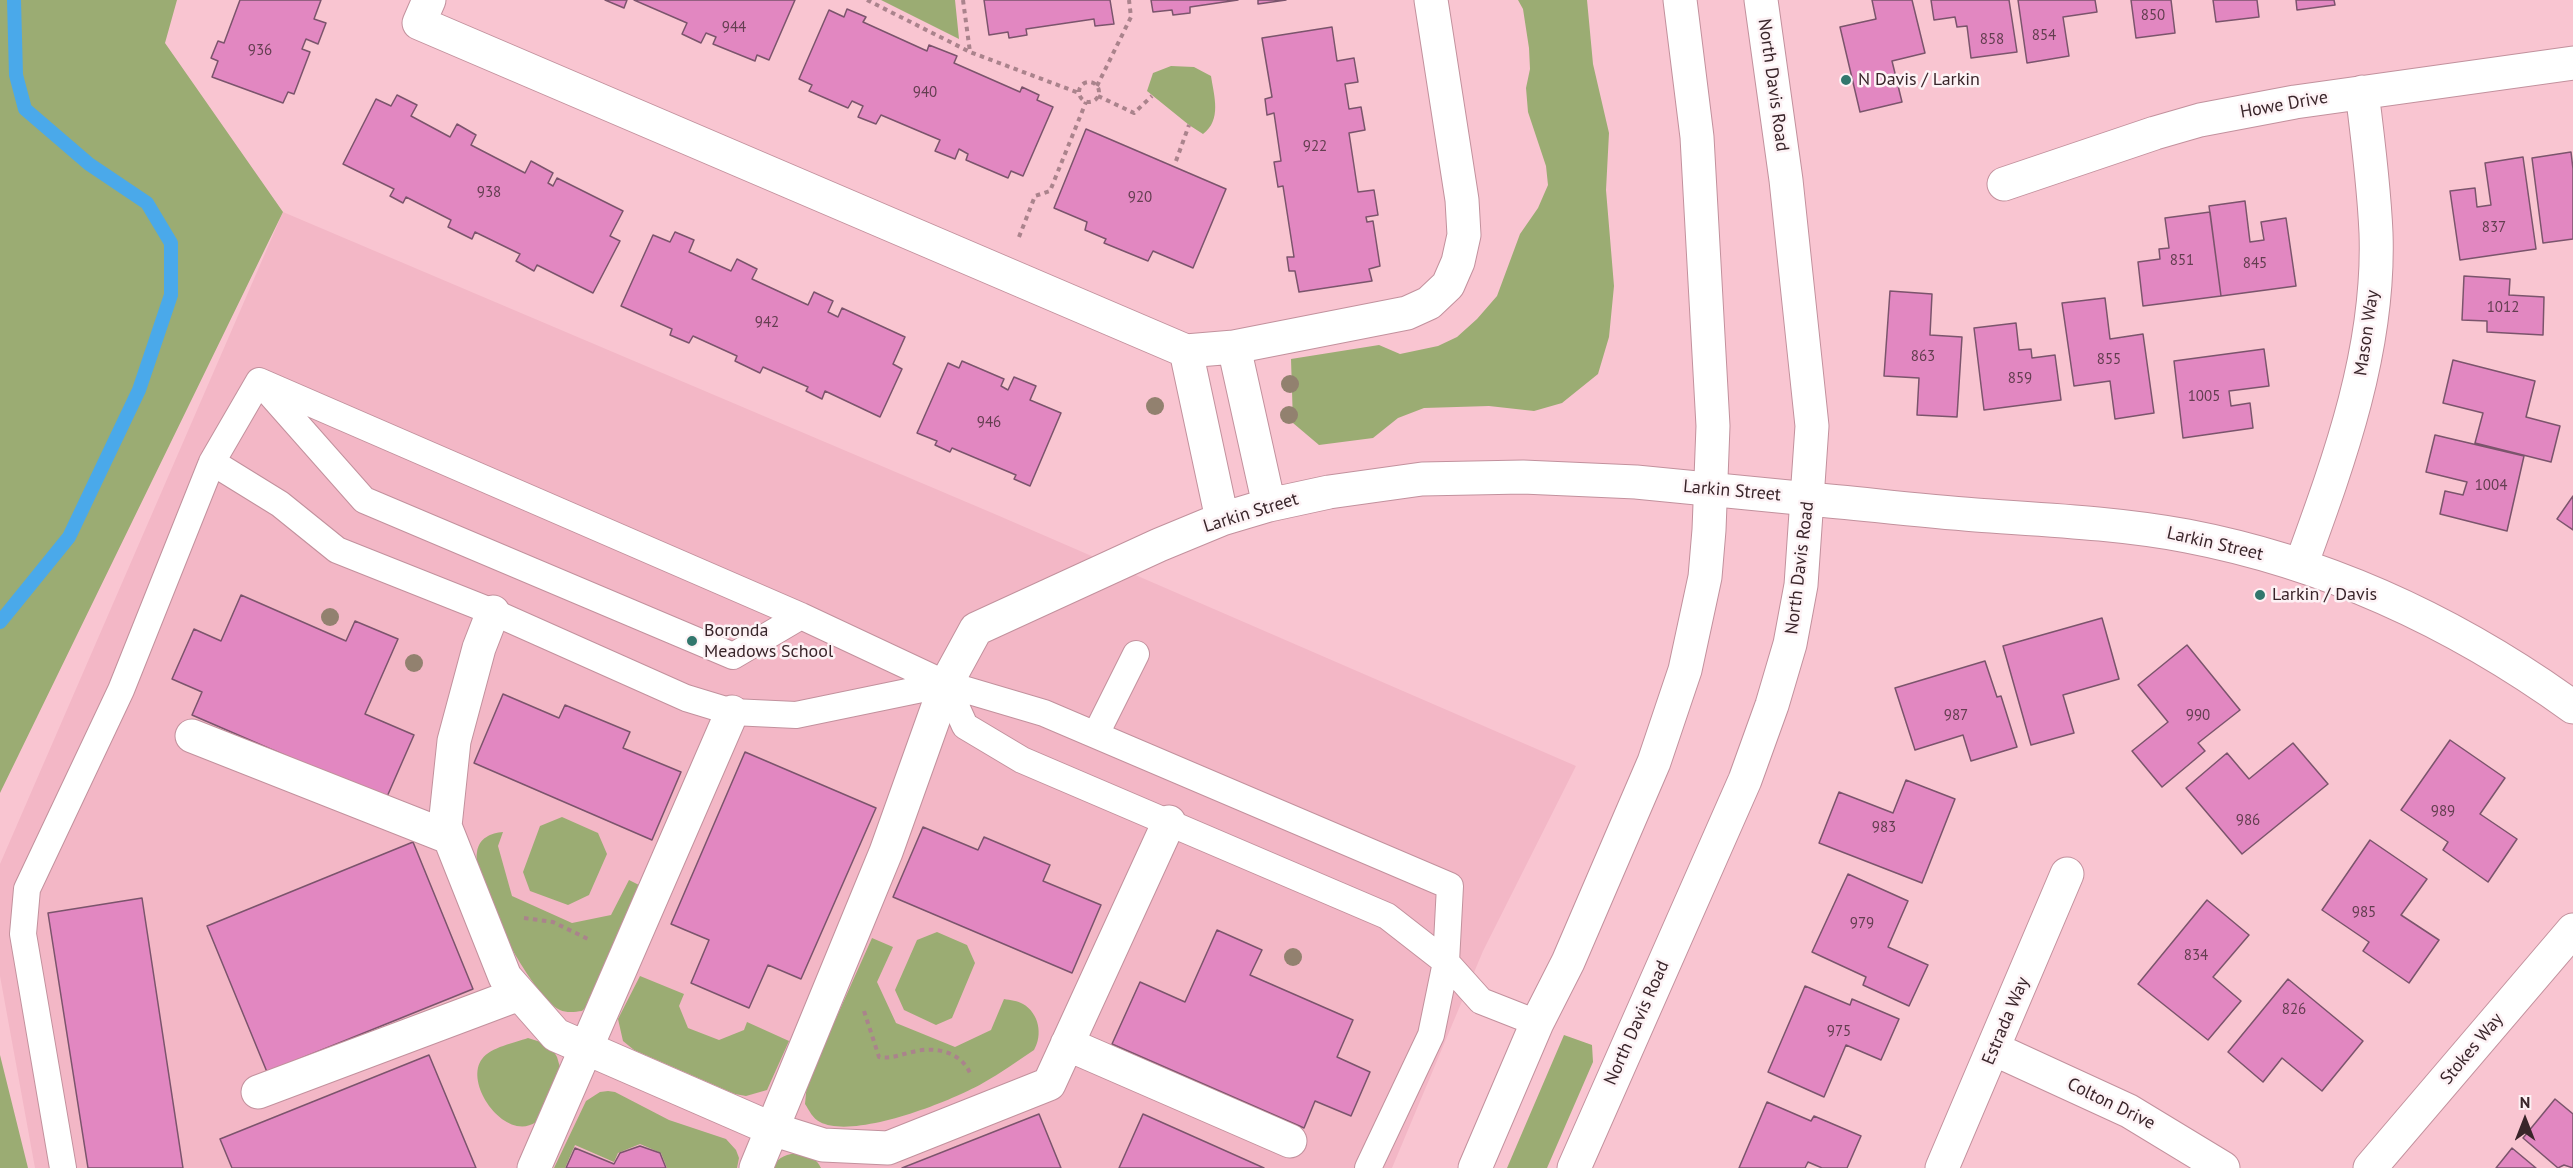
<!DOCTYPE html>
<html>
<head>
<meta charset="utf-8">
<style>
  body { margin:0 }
  #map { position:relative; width:2573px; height:1168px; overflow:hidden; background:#f9c5d1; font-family:"PT Sans",sans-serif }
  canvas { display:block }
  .north { position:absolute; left:2495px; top:1090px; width:60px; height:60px; -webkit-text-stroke:4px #fdf2f5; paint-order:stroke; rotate:0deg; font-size:16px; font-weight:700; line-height:24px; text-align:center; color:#39252a }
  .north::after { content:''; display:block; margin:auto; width:21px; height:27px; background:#39252a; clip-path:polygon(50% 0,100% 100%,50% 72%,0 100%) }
</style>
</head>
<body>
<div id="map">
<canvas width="2573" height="1168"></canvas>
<div class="north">N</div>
</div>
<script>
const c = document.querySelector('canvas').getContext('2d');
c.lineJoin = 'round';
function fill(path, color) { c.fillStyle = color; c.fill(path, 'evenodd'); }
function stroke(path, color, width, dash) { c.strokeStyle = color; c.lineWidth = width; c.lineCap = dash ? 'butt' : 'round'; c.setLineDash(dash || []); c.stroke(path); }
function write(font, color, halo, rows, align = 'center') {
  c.font = font + ' "PT Sans",sans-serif'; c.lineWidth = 5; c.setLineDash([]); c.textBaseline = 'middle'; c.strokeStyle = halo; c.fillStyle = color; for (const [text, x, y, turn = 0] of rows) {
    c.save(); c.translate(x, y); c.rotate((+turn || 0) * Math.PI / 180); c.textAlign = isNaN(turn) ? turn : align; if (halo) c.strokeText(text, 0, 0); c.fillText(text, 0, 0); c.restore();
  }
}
fill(new Path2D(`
  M283,212L997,515L1576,766L1483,951L1392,1168H35L0,976V864Z`), '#f3b7c6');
fill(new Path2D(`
  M0,0H177L165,43L283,212L0,793Z
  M881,0H955L959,39Z
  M1518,0H1587L1593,64L1609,133L1606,190L1614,286L1609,337L1598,374L1562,403L1534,411L1489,406L1424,408L1398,418L1373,438L1319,445L1293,423L1291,359L1379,345L1400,354L1438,346L1457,337L1477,319L1497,296L1520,234L1538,208L1548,185L1546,166L1528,112L1526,88L1530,69L1529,48L1523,9Z
  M1171,66L1194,67L1211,76C1214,96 1222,120 1203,134L1189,125L1147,91L1153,73Z
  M562,817L598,833L607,854L589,895L568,905L530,891L523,872L540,826Z
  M503,832L498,846L512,896L572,923L611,915L629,880L641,886L591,1002L582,1011C575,1012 566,1013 560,1010C532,997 471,882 477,852C479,838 491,833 503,832Z
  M937,932L967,945L975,963L952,1018L936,1025L904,1010L895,990L917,940Z
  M872,938L893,947L877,982L896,1023L955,1047L991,1030L1004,999C1010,1000 1018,1001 1023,1004C1039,1013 1043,1035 1034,1050C1017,1061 1001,1073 983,1083C952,1101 854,1140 820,1122C813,1119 809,1110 805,1104L807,1083Z
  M640,976L684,994L679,1006L688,1028L719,1040L744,1030L747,1022L789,1041L767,1090L746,1096L735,1094L634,1050L623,1041L618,1019Z
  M1564,1035L1592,1045L1593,1062L1547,1168H1507Z
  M528,1038L550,1045L557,1057L562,1074C555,1088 548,1113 536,1122C506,1143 463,1084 482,1059C491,1047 514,1043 528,1038Z
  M0,1055L28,1168H0Z
  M608,1091L615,1092L669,1120L726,1139L736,1150L739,1158L737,1168H667L661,1153L640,1144L618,1153L614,1162L575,1145L565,1168H554L586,1101L600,1092Z
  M800,1153C810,1156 816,1158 821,1168H773C778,1156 787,1154 800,1153Z`), '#9bac73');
stroke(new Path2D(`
  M0,622L69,537L139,390L171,295V243L147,203L89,164L25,109L16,75L14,0`), '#4aa9ea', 14);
const building = new Path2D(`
  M240,0H321L314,19L326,23L318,44L306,39L302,49L310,52L294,94L288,92L283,103L212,77L218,61L211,58L218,41L224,43Z
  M605,0H627L624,8Z
  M634,0H795L769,60L757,55L755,61L713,44L716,37L706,33L701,43L682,34L687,23Z
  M984,0H1110L1114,24L1095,26L1094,19L1026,29L1027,35L1009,38L1008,32L989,35Z
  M1151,0H1238L1190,7V13L1173,15L1172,10L1153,12Z
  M1258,0H1286L1258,4Z
  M1872,0H1912L1925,53L1892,61L1902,102L1860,112L1840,27L1876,19Z
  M1931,0H2009L2017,52L1971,58L1967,26L1957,27L1955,17L1934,20Z
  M2018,0H2095L2097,12L2063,17L2069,56L2027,63Z
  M2131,0H2171L2175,33L2136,38Z
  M2213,0H2257L2259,17L2216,22Z
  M2296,0H2334L2335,5L2297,10Z
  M847,9L866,17L863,22L927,51L929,45L957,56L954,63L1020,92L1022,87L1039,95L1037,100L1053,107L1023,176L1011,171L1008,178L966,160L968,154L959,149L955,159L935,151L940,140L881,115L876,124L858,117L863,106L852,101L848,108L809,91L812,85L799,79L829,10L844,17Z
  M1332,27L1337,61L1354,58L1358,82L1345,84L1349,109L1361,107L1365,130L1349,133L1358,192L1374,190L1378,215L1366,217L1367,222L1373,221L1380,266L1369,269L1372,281L1299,292L1295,271H1289L1287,257H1294L1283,186L1278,187L1274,162L1281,161L1274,113L1267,115L1265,99L1272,97L1262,38Z
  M397,95L417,105L411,116L450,137L457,124L476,135L471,145L525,173L531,161L553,173L548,183L553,186L557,178L623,211L610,236L620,241L593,293L537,265L534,271L516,261L520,254L475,232L472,239L448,227L451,220L406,197L403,203L390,196L394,189L343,164L376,99L391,106Z
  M1086,129L1226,189L1193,268L1153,251L1148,261L1104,243L1106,239L1085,230L1087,222L1054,208Z
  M2571,152L2573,169V239L2543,243L2532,158Z
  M2523,157L2536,249L2460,260L2450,191L2475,188L2477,207L2491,205L2485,163Z
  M2245,201L2250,242L2264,240L2261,222L2286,218L2296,286L2221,296L2209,206Z
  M2210,212L2221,296L2143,306L2138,262L2160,259L2159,249L2169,248L2165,218Z
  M675,232L694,240L689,252L731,271L737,259L757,269L752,279L808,305L814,292L833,301L828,312L838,317L842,308L905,337L893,364L902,369L880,417L825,391L822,399L806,391L808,387L763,367L760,373L735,361L737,356L693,336L689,343L670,335L672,329L621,306L653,235L670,242Z
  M2464,276L2510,279L2509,295L2544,297L2543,335L2487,332V321L2462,320Z
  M1890,291L1932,294L1930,335L1962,337L1957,417L1917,415L1919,378L1884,376Z
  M2105,298L2110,339L2143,334L2154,413L2115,419L2110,381L2074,386L2062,303Z
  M2016,323L2019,350L2031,349L2032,358L2055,355L2061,400L1984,410L1974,328Z
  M2264,349L2269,386L2229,391L2231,406L2250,403L2253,428L2183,438L2174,361Z
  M2453,360L2535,381L2526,417L2560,426L2551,462L2475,443L2483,413L2443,403Z
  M962,361L1004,379L1001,386L1008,390L1014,377L1036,386L1030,400L1061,413L1030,486L1014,479L1016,475L952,448L950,452L935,445L937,441L917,433L948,363L959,368Z
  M2435,435L2524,456L2507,531L2440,514L2445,491L2463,495L2467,482L2426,472Z
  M2573,496V530L2557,519Z
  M241,595L346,641L355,621L398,639L365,714L414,735L386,799L192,715L202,692L172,679L194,629L221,641Z
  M2102,618L2119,679L2063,695L2074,733L2031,745L2003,646Z
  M2187,645L2240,710L2198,743L2205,751L2162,787L2132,751L2168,722L2138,685Z
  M1985,661L1997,697L2001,696L2017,747L1971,761L1963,735L1915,750L1895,688Z
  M503,694L559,718L565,705L630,732L623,748L681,772L652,840L474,763Z
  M2450,740L2505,778L2480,814L2517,839L2488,882L2443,850L2448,842L2401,810Z
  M2293,743L2328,784L2242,854L2186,788L2227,753L2249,779Z
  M745,752L876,808L801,979L768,965L749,1008L691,983L709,940L671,924Z
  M1906,780L1955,799L1922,883L1819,843L1839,792L1893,813Z
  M923,827L978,850L984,837L1050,865L1043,881L1101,905L1072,973L893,897Z
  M2370,840L2427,879L2401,915L2439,940L2409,983L2363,951L2369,942L2322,910Z
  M413,842L473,989L267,1072L207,926Z
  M1848,874L1908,901L1888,947L1928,965L1909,1006L1863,985L1866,977L1812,952Z
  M142,898L183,1168H88L48,913Z
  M2207,900L2249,935L2213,977L2241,1001L2208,1040L2138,984Z
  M1217,930L1262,950L1250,975L1353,1020L1337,1057L1370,1072L1351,1116L1315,1101L1304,1128L1112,1044L1140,982L1185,1002Z
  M2288,979L2363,1041L2322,1091L2282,1058L2263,1082L2228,1052Z
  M1805,986L1850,1005L1852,999L1899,1019L1881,1060L1846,1045L1824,1097L1768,1072Z
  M429,1055L476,1168H232L220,1139Z
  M2555,1099L2573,1114V1168L2564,1165L2558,1168L2523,1138Z
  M1767,1102L1811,1121L1814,1116L1861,1136L1847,1168H1822L1808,1162L1805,1168H1739Z
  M1039,1114L1061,1168H902Z
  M1143,1114L1264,1168H1119Z
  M640,1146L660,1153L666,1168H566L575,1148L614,1164L620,1153Z
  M2512,1148L2536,1168H2496Z`);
fill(building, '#e287c1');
stroke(building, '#7b546c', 1.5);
const service = new Path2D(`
  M259,381L801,616L946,684L1044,713L1450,886L1446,962L1431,1035L1368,1168
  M265,388L364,500L733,656L801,616
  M212,462L280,504L337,550L493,612L686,698L732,712L796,715L946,684L965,726L1022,760L1387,916L1446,962L1481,1001L1537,1023
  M1096,734L1136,654
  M63,1168L23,934L27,889L121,690L212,462L259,381`);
const pedestrian = new Path2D(`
  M493,612L479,648L454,741L445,826L505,977L556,1035L772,1129L823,1145L888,1148L1049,1084L1169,822
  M192,736L448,837
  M1067,1044L1290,1141
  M258,1092L519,994
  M534,1168L732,712
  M756,1168L886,852L946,684`);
const minor = new Path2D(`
  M429,0L419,23L1186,351L1234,347L1407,313L1429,303L1448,285L1458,262L1464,235L1462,200L1431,0
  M2004,184L2155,133L2200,120L2295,102L2573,63
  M1234,347L1269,505
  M1186,351L1222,519
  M2301,565C2340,458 2380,349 2376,233C2374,186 2368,139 2362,92
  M946,684L976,629L1159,545L1222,519L1269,505L1329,492L1422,479L1523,477L1636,482L1809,499
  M1994,1049L2129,1111L2223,1168
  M1942,1168L2067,874
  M2370,1168L2573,930`);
const tertiary = new Path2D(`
  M1809,499C1865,504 1920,511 1976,515C2046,520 2118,523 2187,536C2328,563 2458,624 2573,707`);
const trunk = new Path2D(`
  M1475,1168L1537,1023L1568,962L1654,762L1685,670L1705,577L1709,530L1713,426L1697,137L1680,0
  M1574,1168L1745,780L1772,705L1790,644L1801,585L1812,426L1786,180L1761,0`);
stroke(service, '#c2919d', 28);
stroke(pedestrian, '#c2919d', 35);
stroke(minor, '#c2919d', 35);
stroke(tertiary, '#c2919d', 35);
stroke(trunk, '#c2919d', 35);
stroke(new Path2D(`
  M867,0L970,52
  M963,0L970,52L1079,93
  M1079 92a10 10 0 1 1 20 0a10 10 0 1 1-20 0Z
  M1097,86L1131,17L1129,0
  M1098,96L1134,113L1152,96
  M1176,161L1189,125
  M1019,237L1035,196L1050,191L1086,102
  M524,918L553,922L590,940
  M864,1011L879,1057C891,1059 899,1055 912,1052C934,1046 960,1051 970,1073`), '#aa838c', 4, [4.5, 4.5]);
stroke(service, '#fff', 26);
stroke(pedestrian, '#fff', 33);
stroke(minor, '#fff', 33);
stroke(tertiary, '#fff', 33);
stroke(trunk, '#fff', 33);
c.fillStyle = '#92816f';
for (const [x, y] of [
  [1290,384],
  [1155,406],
  [1289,415],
  [330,617],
  [414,663],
  [1293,957]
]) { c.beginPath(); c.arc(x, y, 9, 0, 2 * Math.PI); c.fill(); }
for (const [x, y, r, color] of [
  [1846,80,6,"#32776d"],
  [2260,595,6,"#32776d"],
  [692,641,6,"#32776d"]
]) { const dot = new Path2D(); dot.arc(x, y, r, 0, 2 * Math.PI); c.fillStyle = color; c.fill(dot); stroke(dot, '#fdf2f5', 2); }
write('15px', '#633e50', null, [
  ["850",2153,16],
  ["944",734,28],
  ["854",2044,36],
  ["858",1992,40],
  ["936",260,51],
  ["940",925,93],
  ["922",1315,147],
  ["938",489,193],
  ["920",1140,198],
  ["837",2494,228],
  ["851",2182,261],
  ["845",2255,264],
  ["1012",2503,308],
  ["942",767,323],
  ["863",1923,357],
  ["855",2109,360],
  ["859",2020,379],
  ["1005",2204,397],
  ["946",989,423],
  ["1004",2491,486],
  ["987",1956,716],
  ["990",2198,716],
  ["989",2443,812],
  ["986",2248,821],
  ["983",1884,828],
  ["985",2364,913],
  ["979",1862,924],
  ["834",2196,956],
  ["826",2294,1010],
  ["975",1839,1032]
]);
write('18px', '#39252a', '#fdf2f5', [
  ["N Davis / Larkin",1858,80],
  ["Larkin / Davis",2272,595],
  ["Boronda",704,631],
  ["Meadows School",704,652]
], 'left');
write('18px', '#39252a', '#fdf2f5', [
  ["North Davis Road",1773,85,82],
  ["Howe Drive",2284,105,-10],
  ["Mason Way",2367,333,-82],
  ["Larkin Street",1732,491,5],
  ["Larkin Street",1251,513,-17],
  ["Larkin Street",2215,544,13],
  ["North Davis Road",1800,568,-83],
  ["Estrada Way",2006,1021,-67],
  ["North Davis Road",1637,1023,-66],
  ["Stokes Way",2472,1049,-50],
  ["Colton Drive",2111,1104,26]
]);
</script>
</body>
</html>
